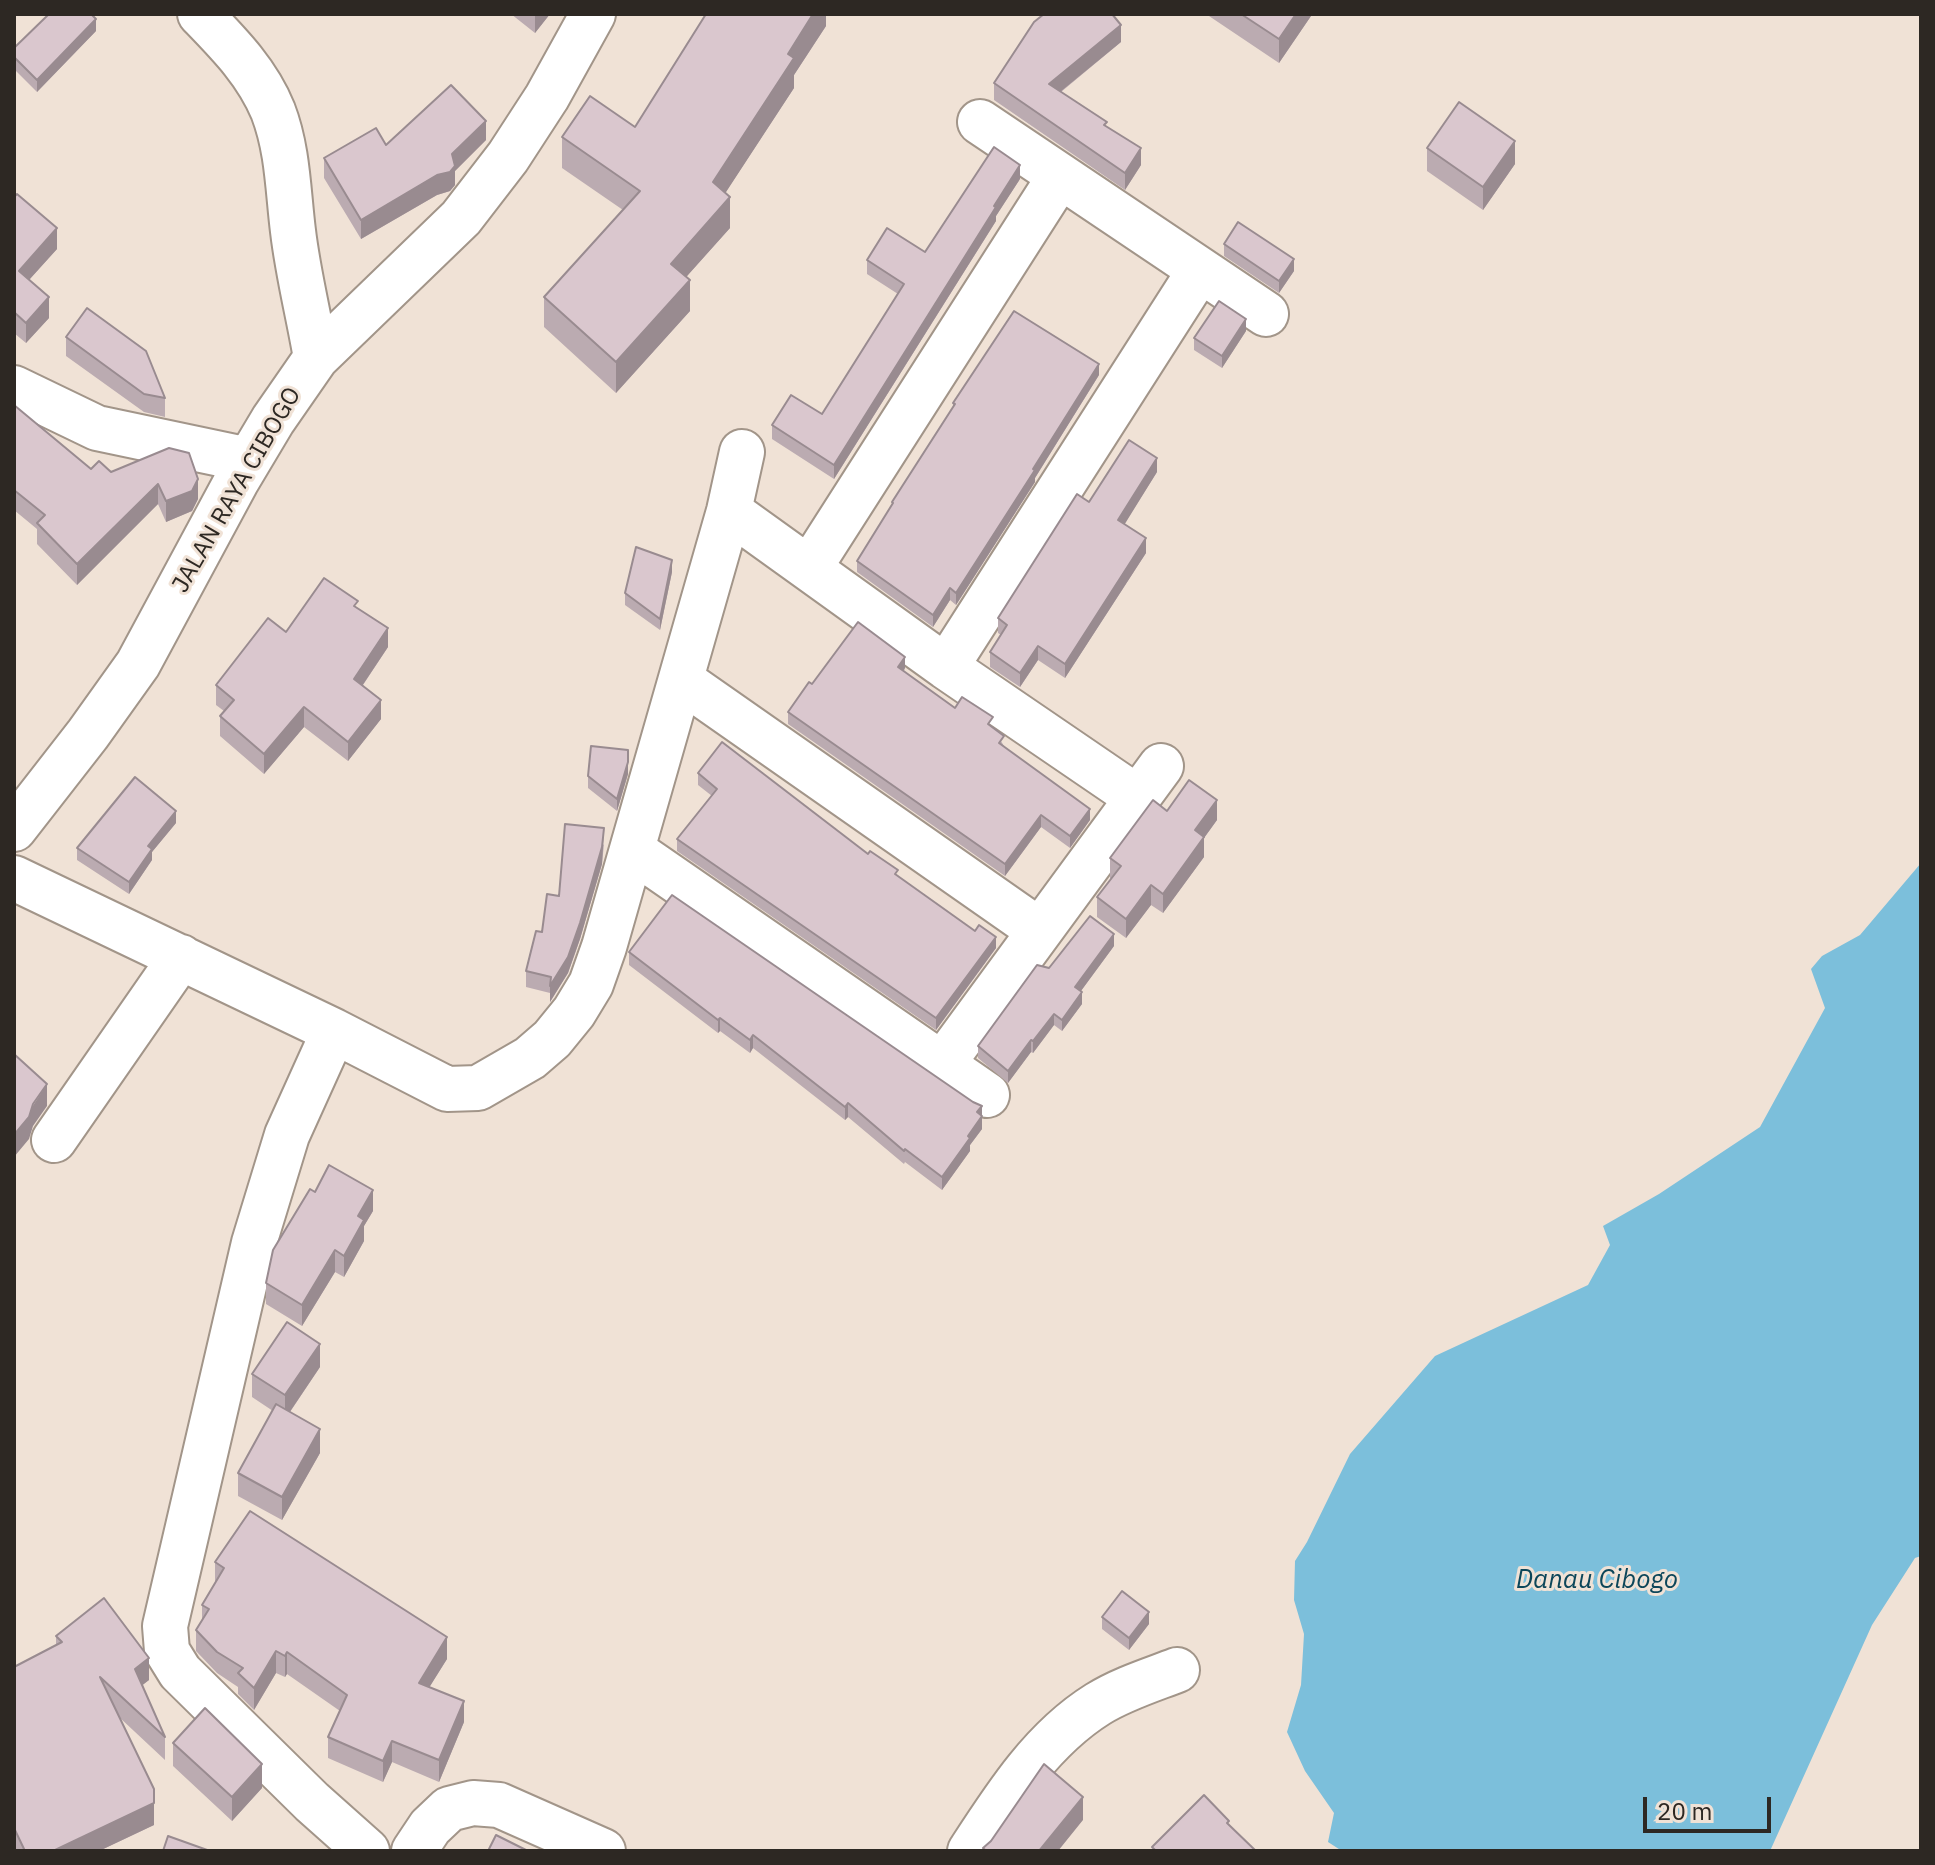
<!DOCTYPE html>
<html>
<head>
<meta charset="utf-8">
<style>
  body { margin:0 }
  #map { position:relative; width:1935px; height:1865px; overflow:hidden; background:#f0e2d6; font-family:"IBM Plex Sans",sans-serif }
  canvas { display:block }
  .frame { position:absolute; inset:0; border:16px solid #2d2823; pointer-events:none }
  .scale { position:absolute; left:1643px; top:1797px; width:128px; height:36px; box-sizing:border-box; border:4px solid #2d2823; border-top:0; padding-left:10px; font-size:24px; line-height:28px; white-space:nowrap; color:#2d2823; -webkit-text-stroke:6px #f0e2d6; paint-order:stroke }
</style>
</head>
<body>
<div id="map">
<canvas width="1935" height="1865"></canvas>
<div class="frame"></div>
<div class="scale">20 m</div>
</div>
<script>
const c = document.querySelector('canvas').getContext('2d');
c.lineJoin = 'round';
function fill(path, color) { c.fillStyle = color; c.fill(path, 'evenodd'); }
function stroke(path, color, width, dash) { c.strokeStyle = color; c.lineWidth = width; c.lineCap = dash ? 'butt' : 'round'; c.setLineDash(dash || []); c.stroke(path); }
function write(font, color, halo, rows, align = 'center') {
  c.font = font + ' "IBM Plex Sans",sans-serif'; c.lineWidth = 6; c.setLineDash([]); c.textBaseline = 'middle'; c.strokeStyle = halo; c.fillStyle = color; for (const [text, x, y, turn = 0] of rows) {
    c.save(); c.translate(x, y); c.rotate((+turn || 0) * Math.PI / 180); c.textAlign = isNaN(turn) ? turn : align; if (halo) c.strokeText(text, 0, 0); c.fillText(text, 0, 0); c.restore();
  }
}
fill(new Path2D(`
  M1921,863V1556L1915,1558L1872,1625L1770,1851H1342L1328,1842L1334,1813L1305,1771L1287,1732L1301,1685L1304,1634L1294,1600L1295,1561L1307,1542L1350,1454L1435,1356L1588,1285L1610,1245L1603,1226L1659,1194L1760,1127L1825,1008L1811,969L1822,956L1860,935Z`), '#7cbfdb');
const minor = new Path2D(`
  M200,14C229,44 257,72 273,111C288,150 288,191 293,231C298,274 309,316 316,358
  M980,122L1266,314
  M14,388L97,428L249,460
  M729,511L946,667L1138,798
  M810,567L1060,176
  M946,667L1200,270
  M681,680L1040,931
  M14,829L88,734L138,664L236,482L273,420L316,358L461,218L508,157L547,97L593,14
  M632,850L987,1095
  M14,878L334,1031L447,1089L478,1088L530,1058L552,1039L574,1012L591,984L604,947L729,511L742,452
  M334,1031L287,1135L254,1243L165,1626L167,1651L180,1672L312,1802L367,1851
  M943,1063L1161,766
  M54,1140L181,957
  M414,1851L430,1827L449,1809L473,1803L499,1805L603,1851
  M970,1851C1005,1797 1042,1739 1098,1704C1122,1689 1151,1680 1177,1670`);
stroke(minor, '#a29589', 48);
stroke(minor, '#fff', 44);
fill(new Path2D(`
  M511,14H550L535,33Z
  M826,14V26L794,75V88L725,193L730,228L686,277L690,311L616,393L544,327V297L623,210L562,168V137L635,127Z
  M1206,14H1311V16L1279,63Z
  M96,31L37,92L14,69V48Z
  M1121,42L1061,92L1107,127L1141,165L1125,190L994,100V83Z
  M486,140L455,171V185L450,191L437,195L361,239L324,178V158L386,145Z
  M1427,148L1515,164L1483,210L1427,171Z
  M1020,179L996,216V221L834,479L772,439V425L822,414L898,294L867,274V260L925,252Z
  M14,197L57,249L29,280L49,318L26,343L14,333Z
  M1224,244L1294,271L1279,293L1224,256Z
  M1246,331L1222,368L1194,350V338Z
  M66,337L165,398V417L144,412L66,356Z
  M1099,375L1035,478V482L956,605L950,600L933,627L857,572V561L892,506V502L953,407V403Z
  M14,405L91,469L111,472L169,448L198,499L192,511L166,522L158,504L77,585L37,544V529L14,510Z
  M1157,472L1124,524L1146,553L1065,678L1038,660L1020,687L990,667V652L1001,635L998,633V618L1089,502Z
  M672,572L660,630L625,605V593Z
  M358,608L388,647L363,685L381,719L348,761L304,727L264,774L220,736V716L224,711L216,705V685L286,632Z
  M905,668L904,671L955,708L993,728L1004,746L1090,820L1070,848L1041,827L1005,876L788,724V712L812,684Z
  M628,750V774L617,811L588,788V776Z
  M698,773L868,854L996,948L936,1030L677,851V839L712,796L698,785Z
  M1167,811L1217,820L1204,838V857L1163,913L1151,905L1126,938L1097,917V897L1111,879L1110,878V858Z
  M176,823L152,852V860L129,894L77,860V848Z
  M604,844L602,864L580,939L568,973L550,1002V993L526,987V971L559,896Z
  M1114,946L1081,991L1082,1004L1062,1031L1054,1025L1033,1053L1031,1052L1008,1083L978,1058V1046L1049,968Z
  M629,952L982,1106V1129L970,1145V1151L942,1190L905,1162L904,1164L848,1117L845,1120L753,1048L750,1053L720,1031L718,1033L629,965Z
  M315,1192L373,1211L364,1226V1241L344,1277L335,1272L302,1326L266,1304V1283Z
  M320,1367L290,1412L320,1453L282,1520L238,1496V1473L273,1411L252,1397V1374Z
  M215,1562L447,1659L429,1687L464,1722L439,1782L392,1762L383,1782L328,1758V1737L340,1711L287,1674L285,1677L276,1673L254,1710L238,1694V1687L217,1673L196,1651V1630L202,1621V1605L215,1583Z
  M1102,1617L1149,1624L1129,1650L1102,1629Z
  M56,1636L149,1680L142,1685L165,1737V1760L119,1717L154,1825L99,1851H15L14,1850V1667L56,1646Z
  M173,1743L262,1788L232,1821L173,1766Z`), '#bbabb1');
fill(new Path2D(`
  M535,14H550L535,33Z
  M813,14H826V26L794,75V88L713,212V182L788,54Z
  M1296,14H1311V16L1279,63V39Z
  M96,19V31L37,92V80Z
  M1121,25V42L1049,101V84Z
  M486,121V140L455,171V185L450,191L437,195L361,239V220L452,154Z
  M1515,141V164L1483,210V187Z
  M1141,148V165L1125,190V173Z
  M1020,165V179L996,216V221L834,479V465Z
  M730,197V228L671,294V264Z
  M57,228V249L19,291V271Z
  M1294,259V271L1279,293V281Z
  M690,280V311L616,393V362Z
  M49,297V318L26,343V323Z
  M1246,319V331L1222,368V356Z
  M1099,364V375L1035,478V482L956,605V593Z
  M1157,458V472L1118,535V520Z
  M198,479V499L192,511L166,522V501Z
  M158,484V504L77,585V564Z
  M1146,538V553L1065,678V664Z
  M672,560V572L660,630V619Z
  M950,588V600L933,627V615Z
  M388,628V647L354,698V679Z
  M1038,646V660L1020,687V673Z
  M905,657V668L898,679V667Z
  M381,700V719L348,761V742Z
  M304,707V727L264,774V754Z
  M628,762V774L617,811V799Z
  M1217,800V820L1204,838V857L1163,913V894L1195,830Z
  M1090,809V820L1070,848V836Z
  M176,811V823L152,852V860L129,894V882L148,846Z
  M1041,815V827L1005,876V864Z
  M604,828L602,864L580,939L568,973L550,1002V986Z
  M1151,885V905L1126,938V919Z
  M1114,934V946L1075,999V987Z
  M996,937V948L936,1030V1018Z
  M1082,992V1004L1062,1031V1020Z
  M1054,1014V1025L1033,1053V1041Z
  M720,1018V1031L718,1033V1020Z
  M753,1035V1048L750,1053V1040Z
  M1031,1040V1052L1008,1083V1071Z
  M47,1084V1106L33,1126L29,1139L14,1157V1135Z
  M848,1103V1117L845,1120V1107Z
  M982,1106V1129L970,1145V1151L942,1190V1177L968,1136L977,1112Z
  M373,1190V1211L364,1226V1241L344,1277V1256L358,1216Z
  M335,1250V1272L302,1326V1305Z
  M320,1344V1367L285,1419V1395Z
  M320,1429V1453L282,1520V1497Z
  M1149,1612V1624L1129,1650V1638Z
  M447,1637V1659L419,1704V1683Z
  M276,1651V1673L254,1710V1688Z
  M287,1652V1674L285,1677V1656Z
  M149,1658V1680L135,1691V1669Z
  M464,1701V1722L439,1782V1760Z
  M392,1741V1762L383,1782V1761Z
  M262,1764V1788L232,1821V1797Z
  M1083,1797V1820L1058,1851H1039Z
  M154,1803V1825L99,1851H53Z`), '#998b90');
const building = new Path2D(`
  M49,14H91L96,19L37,80L14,57V48Z
  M706,14H813L788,54L794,58L713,182L730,197L671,264L690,280L616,362L544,297L640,191L562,137L590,96L635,127Z
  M1044,14H1112L1121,25L1049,84L1107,122L1104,125L1141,148L1125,173L994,83L1034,22Z
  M1241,14H1296L1279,39Z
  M451,85L486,121L452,154L455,166L450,172L437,175L361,220L324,158L376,128L386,145Z
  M1459,102L1515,141L1483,187L1427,148Z
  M994,147L1020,165L994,206L996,207L834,465L772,425L791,395L822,414L904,284L867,260L887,228L925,252Z
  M17,194L57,228L19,271L49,297L26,323L14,312V197Z
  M1238,222L1294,259L1279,281L1224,244Z
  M1219,301L1246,319L1222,356L1194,338Z
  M87,308L146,351L165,398L144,394L66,337Z
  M1014,311L1099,364L1033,469L1035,470L956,593L950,588L933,615L857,561L893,503L892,502L955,404L953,403Z
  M14,405L91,469L99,461L111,472L169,448L189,453L198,479L192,491L166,501L158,484L77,564L37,523L45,515L14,490Z
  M1129,440L1157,458L1118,520L1146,538L1065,664L1038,646L1020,673L990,652L1007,625L998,618L1077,494L1089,502Z
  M636,547L672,560L660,619L625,593Z
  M324,578L358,601L354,606L388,628L354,679L381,700L348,742L304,707L264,754L220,716L234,700L216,685L268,618L286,632Z
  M858,622L905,657L898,667L955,708L962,697L993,717L988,724L1004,736L999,743L1090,809L1070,836L1041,815L1005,864L788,712L809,682L812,684Z
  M722,742L868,854L870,851L898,870L895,874L975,931L979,925L996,937L936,1018L677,839L717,789L698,773Z
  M591,746L628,750V762L617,799L588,776Z
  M135,777L176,811L148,846L152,849L129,882L77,848Z
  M1189,780L1217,800L1195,830L1204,837L1163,894L1151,885L1126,919L1097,897L1121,866L1110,858L1153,800L1167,811Z
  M565,824L604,828L602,847L580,923L568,957L550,986L551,977L526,971L536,931L542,932L547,894L559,896Z
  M672,895L973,1102L982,1106L977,1112L982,1116L968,1136L970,1138L942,1177L905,1149L904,1151L848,1103L845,1107L753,1035L750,1040L720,1018L718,1020L629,952Z
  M1090,916L1114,934L1075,987L1082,992L1062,1020L1054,1014L1033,1041L1031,1040L1008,1071L978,1046L1037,965L1049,968Z
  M14,1054L47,1084L33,1104L29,1117L14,1135Z
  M329,1165L373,1190L358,1216L364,1220L344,1256L335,1250L302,1305L266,1283L273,1250L310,1189L315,1192Z
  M287,1322L320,1344L285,1395L252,1374Z
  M276,1404L320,1429L282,1497L238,1473Z
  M250,1511L447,1637L419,1683L464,1701L439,1760L392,1741L383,1761L328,1737L347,1695L287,1652L285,1656L276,1651L254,1688L238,1673L243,1668L217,1652L196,1630L209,1609L202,1605L224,1568L215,1562Z
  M1122,1591L1149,1612L1129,1638L1102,1617Z
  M104,1598L149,1658L135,1669L165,1737L100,1677L154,1789V1803L53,1851H25L14,1828V1667L62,1642L56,1636Z
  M205,1708L262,1764L232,1797L173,1743Z
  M1044,1764L1083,1797L1039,1851H986L983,1848L991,1841Z
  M1204,1795L1229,1821L1227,1823L1256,1851H1156L1152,1847Z
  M496,1835L528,1851H488Z
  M168,1836L210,1851H163Z`);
fill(building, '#dac7ce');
stroke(building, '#998b90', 2);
write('24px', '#2d2823', '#f0e2d6', [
  ["JALAN RAYA CIBOGO",237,490,-60]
]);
write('italic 26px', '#0c465a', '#f0e2d6', [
  ["Danau Cibogo",1597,1580]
]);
</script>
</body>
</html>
